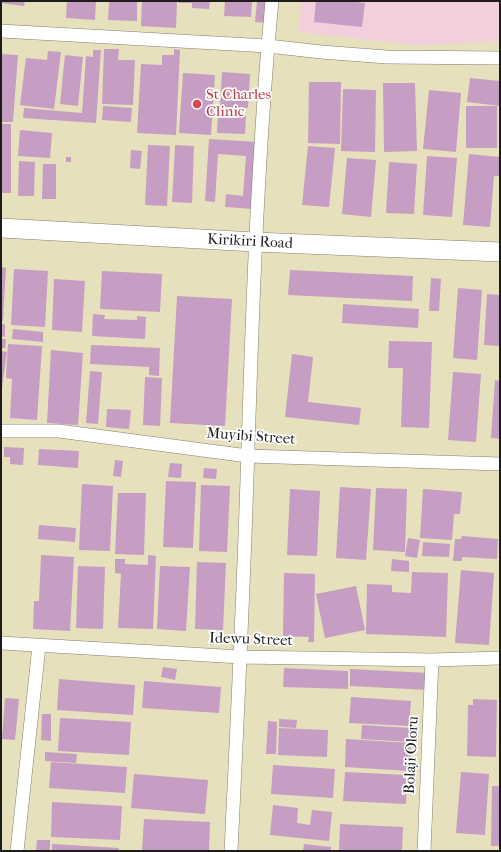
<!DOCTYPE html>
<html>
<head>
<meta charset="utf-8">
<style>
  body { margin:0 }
  #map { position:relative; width:501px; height:852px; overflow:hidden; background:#e7e0bd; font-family:"IM FELL French Canon",serif }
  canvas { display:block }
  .frame { position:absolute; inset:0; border:2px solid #1c1c1c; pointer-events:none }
</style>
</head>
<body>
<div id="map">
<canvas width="501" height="852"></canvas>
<div class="frame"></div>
</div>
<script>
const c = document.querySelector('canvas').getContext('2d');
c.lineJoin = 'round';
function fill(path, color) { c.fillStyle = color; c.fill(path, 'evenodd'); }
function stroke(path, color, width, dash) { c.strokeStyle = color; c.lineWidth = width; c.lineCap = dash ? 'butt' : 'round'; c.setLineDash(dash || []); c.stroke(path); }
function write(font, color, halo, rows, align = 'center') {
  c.font = font + ' "IM FELL French Canon",serif'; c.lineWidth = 3.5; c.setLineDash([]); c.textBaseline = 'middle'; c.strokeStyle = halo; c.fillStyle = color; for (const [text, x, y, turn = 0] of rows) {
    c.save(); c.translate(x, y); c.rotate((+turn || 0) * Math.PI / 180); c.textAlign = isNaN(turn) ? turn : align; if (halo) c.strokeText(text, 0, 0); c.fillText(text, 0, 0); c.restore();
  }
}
fill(new Path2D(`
  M302,1H500V41L419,45L298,32Z`), '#f3cfde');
fill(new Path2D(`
  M1,1H25L24,6L1,3Z
  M67,1H96L95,20L66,18Z
  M109,1H137V21L108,20Z
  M142,1H177L176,28L141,26Z
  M179,1H210L209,9L192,8V3H179Z
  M225,1H252L251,17L224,16Z
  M257,1H269L267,23L255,22Z
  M316,1H347L365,3L362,27L314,22Z
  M104,49H119L118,60H135L133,105L102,104Z
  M174,49L180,50L176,135L137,133L141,64L162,65V55H174Z
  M93,50H101L96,123L23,118L24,108L82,113L86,56L93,57Z
  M48,51L61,52L54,109L20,105L26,58L47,60Z
  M1,54L18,55L13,122H1Z
  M65,55L83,57L78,106L60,104Z
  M222,72L250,74L248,108L220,107Z
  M183,73L215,75L211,135L179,133Z
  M470,78L500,81V106L467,102Z
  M309,82H341L340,144L308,143Z
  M383,83H415L417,151L384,152Z
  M343,89L376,90L375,152L341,151Z
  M429,90L461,93L456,152L423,149Z
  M103,106L132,108L131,122L102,120Z
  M466,106H497V148H466Z
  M218,111L246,113L245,134L217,133Z
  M1,124H11V193H1Z
  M20,130L52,133L50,158L18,156Z
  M209,139L258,142L253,209L225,207L226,194L243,196L246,156L218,154L215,202L205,201Z
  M148,145L170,146L167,206L145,205Z
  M175,145L194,146L192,203L172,202Z
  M308,146L335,148L329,207L302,205Z
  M131,150L142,151L140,169L130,168Z
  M469,154L500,157V176H494L490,227L463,225Z
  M427,156L457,158L452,217L423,215Z
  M66,157H71V162H66Z
  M347,158L376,160L371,217L342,214Z
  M19,161L35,162L34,196H18Z
  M389,162L417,164L414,214L386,213Z
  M43,164H56V199H42Z
  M1,267L6,268L3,321H1Z
  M14,269L48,271L45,327L11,325Z
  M290,270L413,276L412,301L288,295Z
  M102,271L162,274L160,312L100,309Z
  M431,278L441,279L439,311H429Z
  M54,279L85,281L82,332L52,330Z
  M458,288L482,290L477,360L453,358Z
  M487,294L500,295V346L484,345Z
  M177,296L232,299L225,426L170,423Z
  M343,304L419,309L418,328L342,323Z
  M93,314L105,315L104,319L137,320V316L146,317L145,339L92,336Z
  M1,324H5V337L1,336Z
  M13,329L43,332V342L12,339Z
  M1,339H6L5,348H1Z
  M389,341L432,342L429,428L401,427L403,368H388Z
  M8,344L42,346L37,420L10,418L12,379L6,378Z
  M91,345L160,348L159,376L149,375V367L90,364Z
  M51,350L83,353L78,425L47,423Z
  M1,351L7,352L2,388H1Z
  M292,354L313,357L308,402L361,408L359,425L285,417Z
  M90,371L102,372L98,424L86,423Z
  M453,372L481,374L476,442L448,440Z
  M145,377L162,378L160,426L143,425Z
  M495,380L500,381V439L491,438Z
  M107,409L131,410L129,429L106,427Z
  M4,447L24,448L23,465L10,464V457H4Z
  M39,449L79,451L78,468L38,465Z
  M115,460L123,461L121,477L113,476Z
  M170,463L182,464L181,478L168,477Z
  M204,468L217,469L216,479L203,478Z
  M166,481L196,482L193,548L163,547Z
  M82,484L113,486L110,551L79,550Z
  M201,485L230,486L227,552L199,551Z
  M340,487L371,489L366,560L336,558Z
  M376,488L407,489L405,552L373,550Z
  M290,489L320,491L317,556L287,555Z
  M423,489L462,492L460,514H454L452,540L420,538Z
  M118,493H146L144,555L115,554Z
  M39,525L76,528L75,542L38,539Z
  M462,536L498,539L497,559L462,557V561H453L455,539H461Z
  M408,538L420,540L417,558L405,556Z
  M423,542L450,544L449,557L422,556Z
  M41,555L74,557L70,631L33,629L34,601H39Z
  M148,555L156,556L153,629L118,628L121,574L115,573V559H125V564L148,565Z
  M392,559L409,561V572L391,571Z
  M197,562L226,563L223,630L195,629Z
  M78,566L105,567L103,629L76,628Z
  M160,566L190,567L186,631L157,629Z
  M461,570L494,573L489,645L455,643Z
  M412,572L448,573L446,637L366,634L367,584L392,585V592L411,593Z
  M284,573L315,574L314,642H308L309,637L283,636Z
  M356,586L365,630L325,638L316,594Z
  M163,667L177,669L175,680L161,677Z
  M284,668L348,671V689L283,687Z
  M350,669L429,673L428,690L350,686Z
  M59,679L135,685L133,715L57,710Z
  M144,681L221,687L219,713L142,708Z
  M351,697L411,701L409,726L349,723Z
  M5,698L19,699L15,740L2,739Z
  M473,699L497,700L496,757L467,756L468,705H473Z
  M42,714H51V741L41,740Z
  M60,718L131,722L129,755L58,751Z
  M279,719L297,720L296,728L279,727Z
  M268,721L277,722L276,754H266Z
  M362,725L411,728L410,742L361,739Z
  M279,728L328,730L327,757L278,755Z
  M346,739L411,743L409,771L345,767Z
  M45,752L77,754L76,763L45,761Z
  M51,762L127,767L125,793L49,788Z
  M273,765L335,769L333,798L271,794Z
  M345,772L407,775L406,804L343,801Z
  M461,772L489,774L485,835L456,833Z
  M134,774L208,780L205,814L131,808Z
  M492,786H500V846H491Z
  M52,802L122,806L120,840L51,837Z
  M273,805L298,808L297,823L310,825L312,810L332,812L329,841L270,835Z
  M144,819L210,822L209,851L142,850Z
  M340,824L403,827L402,851H339Z
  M37,840H50V851H36Z
  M52,844L119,848L118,851H52Z
  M304,844L331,847V851H303Z`), '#c69dc3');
const street = new Path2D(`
  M1,31L268,46L321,52L387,57L500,58
  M1,431H59L248,456L500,464
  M1,643L241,657L432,660L500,658
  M17,851L39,646
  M231,851C237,727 243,603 247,479C252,320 257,160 272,1
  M424,851L432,660`);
const secondary = new Path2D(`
  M1,228L255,242L500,252`);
stroke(street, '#827e6c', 14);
stroke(secondary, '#827e6c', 20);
stroke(street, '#fff', 13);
stroke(secondary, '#fff', 19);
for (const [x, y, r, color] of [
  [197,104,5,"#e0444e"]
]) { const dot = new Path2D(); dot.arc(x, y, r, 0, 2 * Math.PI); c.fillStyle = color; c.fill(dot); stroke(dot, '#fff', 1.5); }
write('15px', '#be3a42', '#fff', [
  ["St Charles",206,95],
  ["Clinic",206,112]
], 'left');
write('15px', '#1c1c1c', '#fff', [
  ["Kirikiri Road",250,242,3],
  ["Muyibi Street",251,437,4],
  ["Idewu Street",251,640,2],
  ["Bolaji Oloru",412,755,-87]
]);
</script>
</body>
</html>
